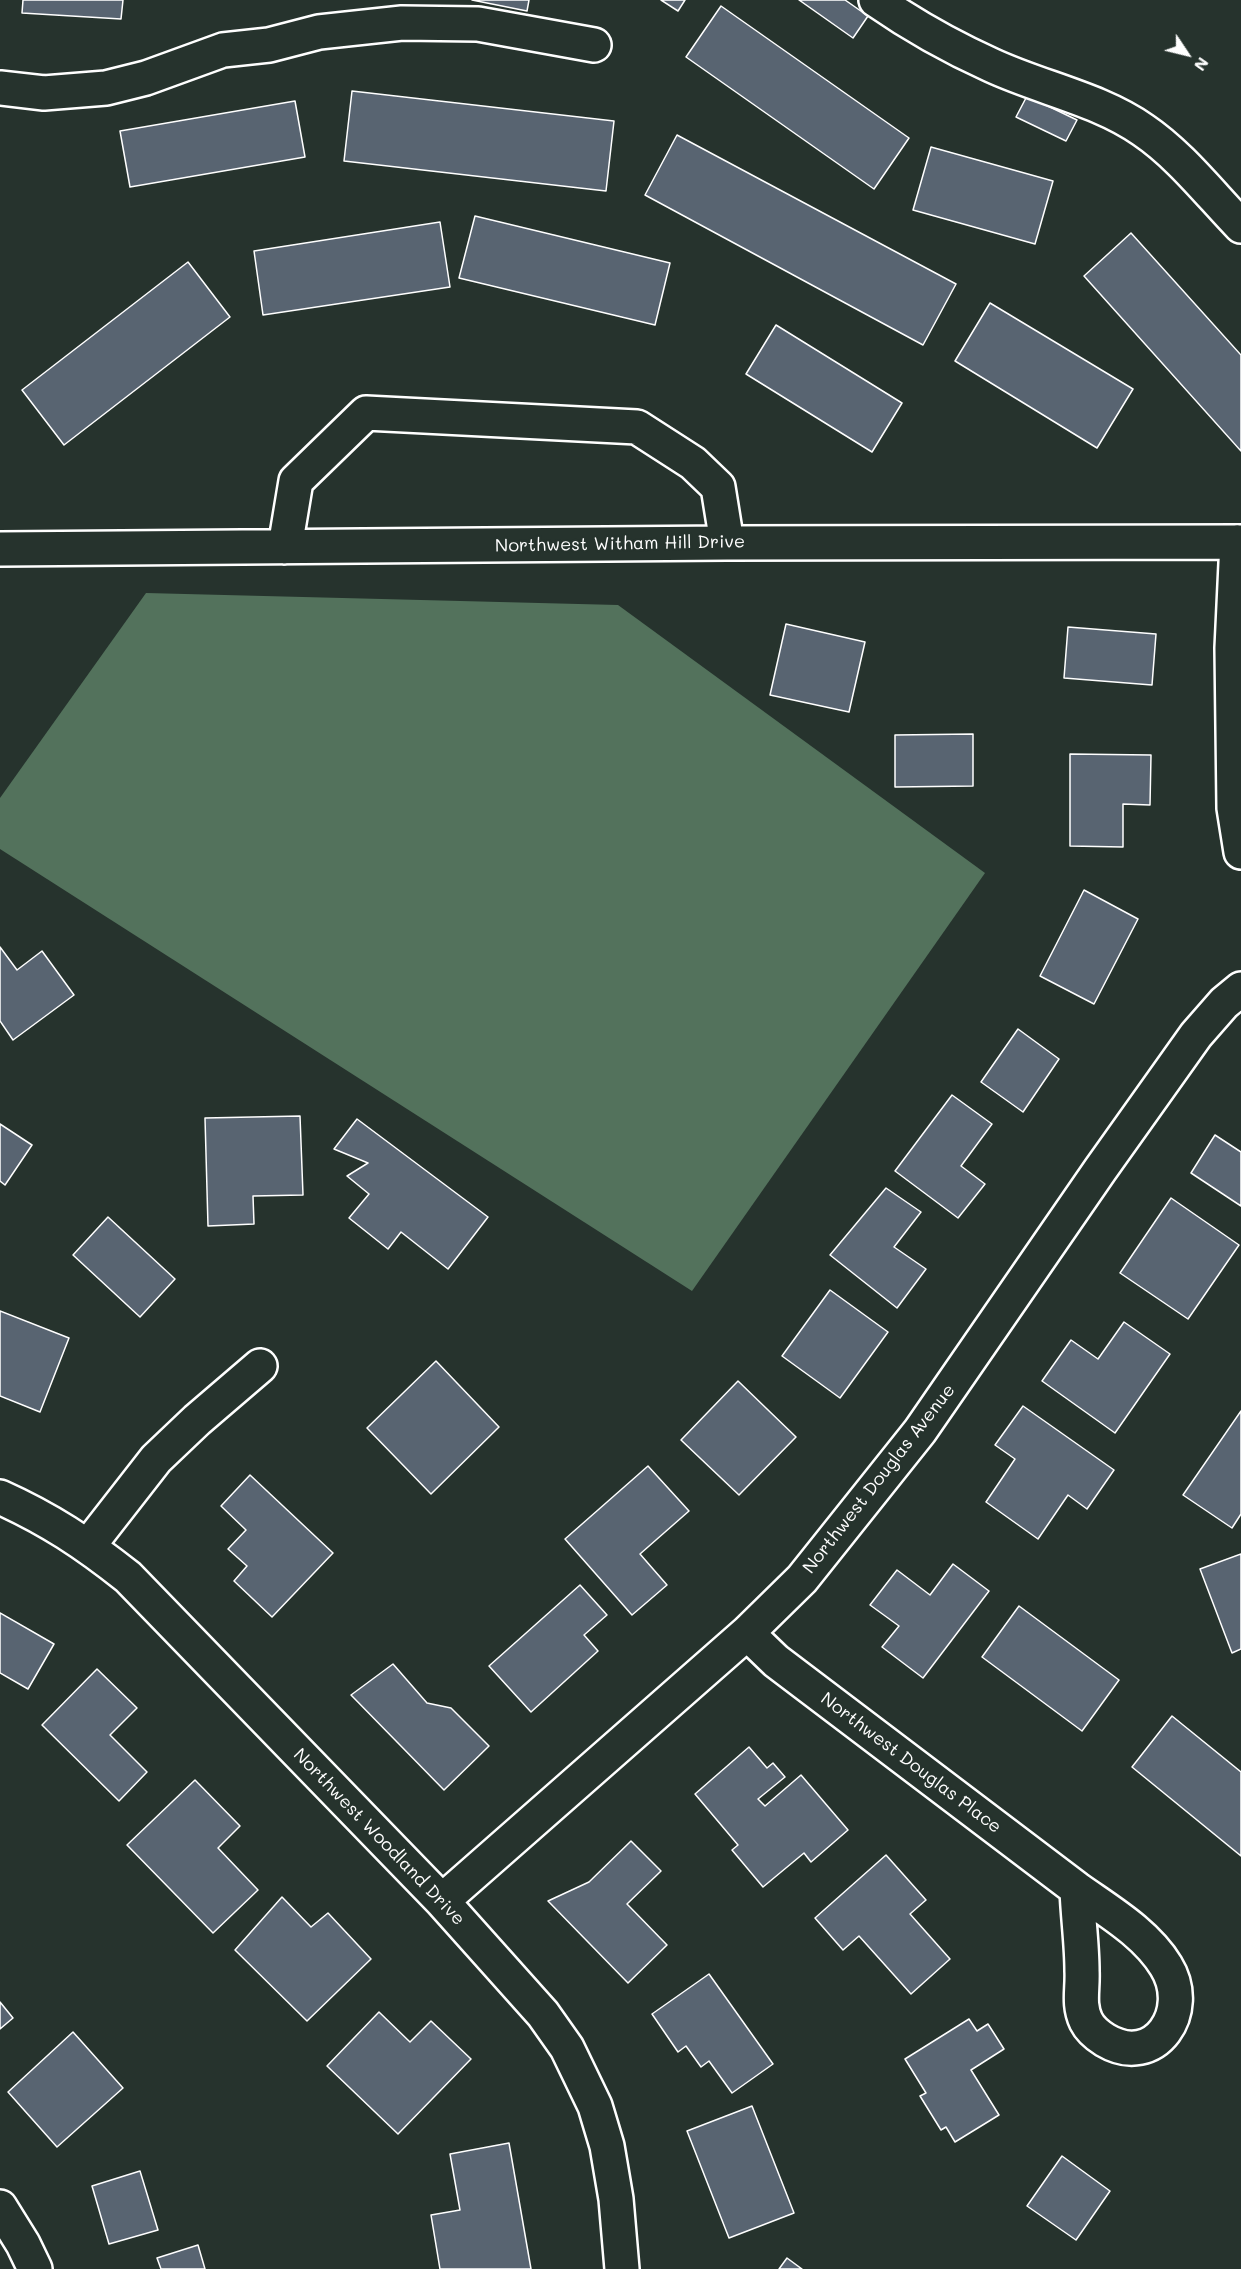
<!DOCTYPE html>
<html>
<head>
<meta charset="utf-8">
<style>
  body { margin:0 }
  #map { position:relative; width:1241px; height:2269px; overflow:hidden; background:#26332d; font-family:Mali,sans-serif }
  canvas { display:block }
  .north { position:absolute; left:1157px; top:24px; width:60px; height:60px; -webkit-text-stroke:4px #26332d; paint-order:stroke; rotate:125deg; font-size:16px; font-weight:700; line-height:24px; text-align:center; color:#fff }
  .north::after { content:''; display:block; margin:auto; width:21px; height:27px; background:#fff; clip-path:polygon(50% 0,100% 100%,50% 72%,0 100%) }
</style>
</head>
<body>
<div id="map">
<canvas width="1241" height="2269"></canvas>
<div class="north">N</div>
</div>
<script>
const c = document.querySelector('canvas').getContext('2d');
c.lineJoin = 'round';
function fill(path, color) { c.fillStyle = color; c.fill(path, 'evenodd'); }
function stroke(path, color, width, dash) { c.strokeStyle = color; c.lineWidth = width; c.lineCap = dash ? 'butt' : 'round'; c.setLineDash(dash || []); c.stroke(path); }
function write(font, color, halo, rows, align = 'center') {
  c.font = font + ' Mali,sans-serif'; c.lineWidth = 4.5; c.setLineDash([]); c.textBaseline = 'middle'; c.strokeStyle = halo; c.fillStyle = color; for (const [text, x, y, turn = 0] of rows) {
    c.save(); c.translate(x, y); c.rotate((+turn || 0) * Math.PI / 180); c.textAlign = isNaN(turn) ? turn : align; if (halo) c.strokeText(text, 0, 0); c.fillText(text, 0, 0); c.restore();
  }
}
fill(new Path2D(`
  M146,593L618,605L985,873L692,1291L0,849V798Z`), '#53725c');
const building = new Path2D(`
  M23,0H123L121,19L22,13Z
  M472,0H529L527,11Z
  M661,0H685L678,11Z
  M799,0H845L868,16L853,38Z
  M721,6L909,138L874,189L686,57Z
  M352,91L614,121L606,191L344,161Z
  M1027,96L1077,120L1066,141L1016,117Z
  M295,101L305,157L130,187L120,131Z
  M677,135L956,284L923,345L645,195Z
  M931,147L1053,181L1035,244L913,210Z
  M475,216L670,263L655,325L459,278Z
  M440,222L450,287L263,315L254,251Z
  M1131,233L1241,355V451L1084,276Z
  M188,262L230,317L64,445L22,390Z
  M990,303L1133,389L1097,448L955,361Z
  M776,325L902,403L872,452L746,374Z
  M786,624L865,642L849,712L770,695Z
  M1068,627L1156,634L1152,685L1064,678Z
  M973,734V786L895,787V735Z
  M1070,754L1151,755L1150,805L1123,804V847L1070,846Z
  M1084,890L1138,919L1094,1004L1040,976Z
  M0,947L17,970L42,951L74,995L13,1040L0,1021Z
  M1018,1029L1059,1059L1023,1112L981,1082Z
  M952,1095L992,1124L961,1166L985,1184L958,1218L895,1171Z
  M300,1116L303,1195L253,1196L254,1224L208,1226L205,1118Z
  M357,1119L488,1217L448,1269L401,1232L388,1249L349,1218L369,1194L347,1176L368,1163L334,1149Z
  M0,1124L32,1145L5,1185L0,1181Z
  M1215,1135L1241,1152V1206L1191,1173Z
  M886,1188L921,1212L894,1247L926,1269L897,1308L830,1255Z
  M1171,1198L1239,1245L1188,1319L1120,1273Z
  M108,1217L175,1279L140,1317L73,1255Z
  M830,1290L888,1332L840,1398L782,1356Z
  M0,1311L69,1338L40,1412L0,1396Z
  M1124,1322L1170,1354L1115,1433L1042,1381L1071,1340L1098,1359Z
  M436,1361L499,1427L431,1494L367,1428Z
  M738,1381L796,1437L739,1495L681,1440Z
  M1023,1406L1114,1470L1087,1509L1068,1495L1038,1539L986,1502L1015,1459L995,1445Z
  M1241,1411V1514L1232,1528L1183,1495Z
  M648,1466L689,1511L640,1554L667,1585L632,1615L565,1539Z
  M250,1475L333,1553L272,1617L234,1581L247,1566L228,1549L246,1530L221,1506Z
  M1241,1554V1649L1232,1653L1200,1569Z
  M953,1564L989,1591L923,1678L882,1647L899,1626L870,1605L897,1570L930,1595Z
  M580,1585L607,1615L584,1635L598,1651L531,1712L489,1666Z
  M1019,1606L1119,1680L1082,1731L982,1657Z
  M0,1613L54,1644L28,1689L0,1673Z
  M393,1664L427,1703L451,1708L489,1746L444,1790L351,1695Z
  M97,1669L137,1708L110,1735L147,1772L119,1801L42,1725Z
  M1172,1716L1241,1772V1856L1132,1767Z
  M749,1747L767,1768L773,1763L785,1777L758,1799L765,1806L801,1775L848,1830L811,1862L804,1853L763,1887L732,1850L738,1845L695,1794Z
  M195,1780L240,1826L218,1848L258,1890L213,1933L127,1845Z
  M631,1841L661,1871L627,1904L667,1945L628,1983L548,1901L589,1882Z
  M886,1855L926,1900L910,1914L950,1959L911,1994L859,1936L843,1950L815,1918Z
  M282,1897L311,1927L328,1913L371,1959L307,2021L235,1950Z
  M709,1974L773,2064L732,2093L709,2061L701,2067L686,2046L678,2052L652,2014Z
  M0,2002L13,2018L0,2029Z
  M379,2012L410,2042L431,2021L471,2059L398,2134L327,2066Z
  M969,2019L977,2031L988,2024L1004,2049L971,2070L999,2115L955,2142L946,2127L941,2130L920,2096L926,2093L905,2059Z
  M73,2032L123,2088L57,2147L8,2092Z
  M752,2106L794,2213L729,2238L687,2131Z
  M509,2143L531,2269H440L431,2215L460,2210L450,2154Z
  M1062,2156L1110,2191L1076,2240L1027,2206Z
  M140,2171L158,2230L109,2244L92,2186Z
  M198,2245L205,2269H161L157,2258Z
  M787,2258L802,2269H779Z`);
fill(building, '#586471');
stroke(building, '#fff', 1.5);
const minor = new Path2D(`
  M876,0C912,25 951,47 991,65C1040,88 1099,99 1143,130C1180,155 1210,194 1241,226
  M0,88L44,93L106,88L146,78L223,50L269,45L319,32L402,23L478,24L594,45
  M1237,542L1232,648L1234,808L1241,852
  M285,547L296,481L366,413L637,427L693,463L718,487L727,543
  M0,549L727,543L1241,542
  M0,1497C49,1519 85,1543 128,1577L442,1901L543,2014L567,2048L595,2106L607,2146L616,2199L622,2269
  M89,1545L156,1459L197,1420L260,1366
  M747,1633L776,1661L1077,1889C1108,1911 1146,1933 1166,1966C1194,2011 1155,2070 1105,2040C1097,2035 1090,2029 1086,2021C1078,2004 1083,1989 1082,1971C1082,1944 1078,1917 1077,1889
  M442,1901L747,1633L802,1579L920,1431L1100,1170L1196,1035L1224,1003L1241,989
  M0,2207L23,2244L35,2269`);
stroke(minor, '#fff', 38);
stroke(minor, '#26332d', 33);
write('18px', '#fff', '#26332d', [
  ["Northwest Witham Hill Drive",620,544,-1],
  ["Northwest Douglas Avenue",879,1479,-52],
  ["Northwest Douglas Place",911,1763,37],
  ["Northwest Woodland Drive",379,1837,46]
]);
</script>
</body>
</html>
